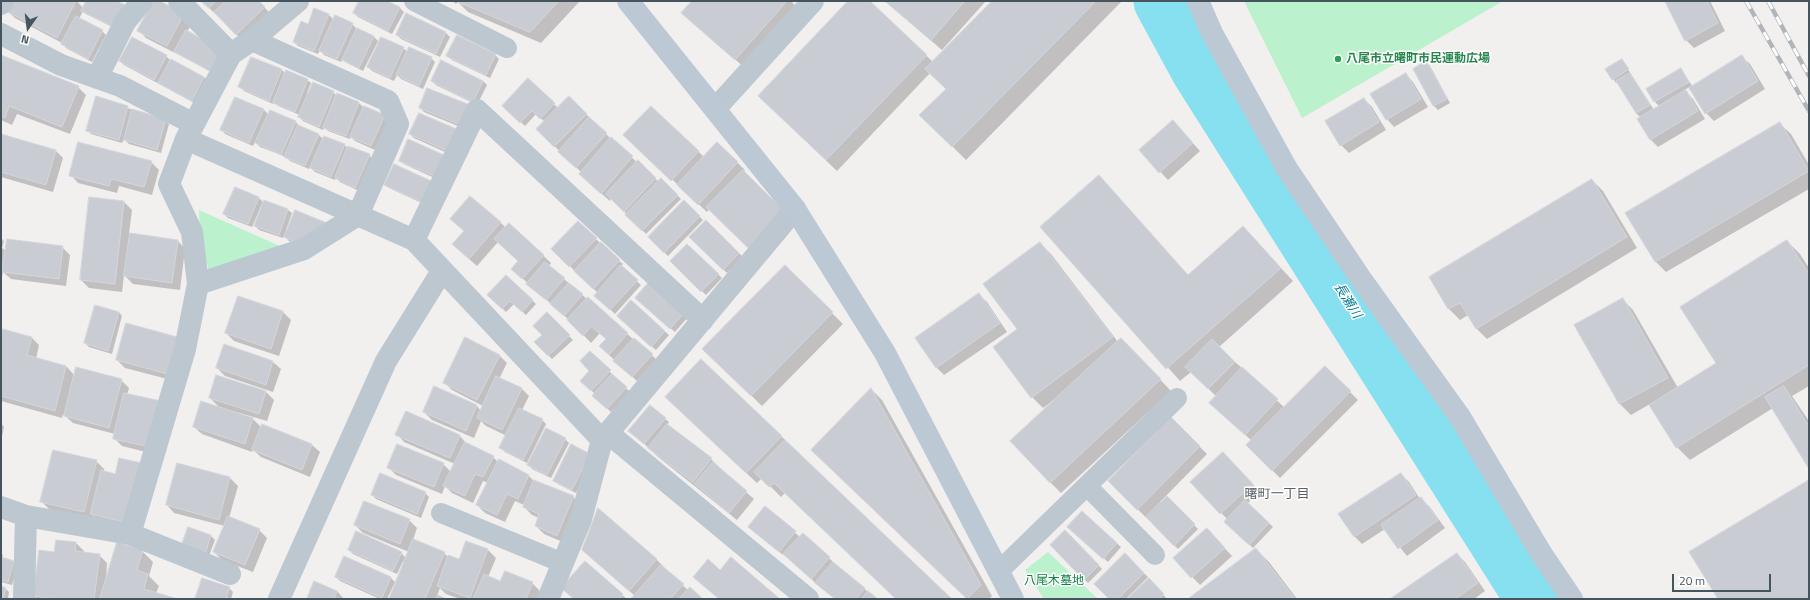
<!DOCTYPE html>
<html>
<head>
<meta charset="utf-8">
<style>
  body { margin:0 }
  #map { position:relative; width:1810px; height:600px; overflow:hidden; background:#f2efef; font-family:"Titillium Web",sans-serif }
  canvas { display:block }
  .frame { position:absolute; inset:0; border:2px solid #46545e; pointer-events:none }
  .north { position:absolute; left:8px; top:8px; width:40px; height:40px; -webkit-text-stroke:3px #fff; paint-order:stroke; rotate:194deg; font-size:11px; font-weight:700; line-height:16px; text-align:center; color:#46545e }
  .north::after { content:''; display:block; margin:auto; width:14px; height:18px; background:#46545e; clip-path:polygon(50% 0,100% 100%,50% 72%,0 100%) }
  .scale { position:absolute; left:1672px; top:574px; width:99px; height:18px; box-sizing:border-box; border:2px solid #46545e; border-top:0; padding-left:5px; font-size:12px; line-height:14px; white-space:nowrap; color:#46545e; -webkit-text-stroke:3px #fff; paint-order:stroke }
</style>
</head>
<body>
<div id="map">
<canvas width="1810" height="600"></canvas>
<div class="frame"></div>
<div class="north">N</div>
<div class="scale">20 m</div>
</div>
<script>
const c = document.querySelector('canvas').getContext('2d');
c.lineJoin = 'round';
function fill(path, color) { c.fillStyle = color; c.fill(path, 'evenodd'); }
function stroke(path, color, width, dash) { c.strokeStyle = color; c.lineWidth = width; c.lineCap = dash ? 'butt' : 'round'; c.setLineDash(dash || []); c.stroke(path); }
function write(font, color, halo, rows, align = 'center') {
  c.font = font + ' "Titillium Web","Noto Sans JP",sans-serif'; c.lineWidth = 3; c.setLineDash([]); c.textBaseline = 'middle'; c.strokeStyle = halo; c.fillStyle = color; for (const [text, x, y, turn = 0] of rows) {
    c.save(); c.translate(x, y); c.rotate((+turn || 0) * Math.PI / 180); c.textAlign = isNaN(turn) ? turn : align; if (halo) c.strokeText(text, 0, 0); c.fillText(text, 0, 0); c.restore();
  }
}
fill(new Path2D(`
  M1244,1H1503L1302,118Z
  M199,210L284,248L209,271L200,235Z
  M1048,552L1098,599H1044L1025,570Z`), '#bbf1cd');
fill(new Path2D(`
  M12,1H77L83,8L87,1H115L118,30L86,14L83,11L79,19L102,31L106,35L92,62L66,48L62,43L15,18L7,11Z
  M154,1H158L192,23L187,32L214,74L176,52L175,53L146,38L139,30Z
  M202,1H258L272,15L244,42Z
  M360,1H385L400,8L404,12L392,34L358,17L354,13Z
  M452,1H580L541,43L468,12L458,2L456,4Z
  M693,1H791L799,10L747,70L683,13Z
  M849,1H868L933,62L994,1H1122L966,160L921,115L947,89L930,73L837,171L770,107Z
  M885,1H986L942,50Z
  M1666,1H1710L1725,31L1694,48L1686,40Z
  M329,15L334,20L352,24L356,28L374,37L378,41L363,71L347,63L343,59L341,62L324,55L320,50L318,54L298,46L294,42L309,25Z
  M407,15L446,33L450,37L440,57L401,39L397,35Z
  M403,48L408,52L431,58L435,62L423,89L401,79L397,75L394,81L372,71L368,67Z
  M495,55L499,59L490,78L452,60L448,56Z
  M1,56L78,87L86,95L70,134L17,114L12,125L1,120Z
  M166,56L171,61L204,77L208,81L196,104L124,65L120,61Z
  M1742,57L1750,64L1765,89L1714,121L1706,113L1690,87L1684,90L1693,99L1705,119L1658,147L1650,139L1641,118L1636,113L1618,82L1616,83L1613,79L1622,60L1654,110L1660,107L1655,102L1681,70L1693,87Z
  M252,58L282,70L286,74L307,80L311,83L307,93L309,94L314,84L333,92L337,96V95L359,103L363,107L384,116L388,120L375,150L355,141L351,137L350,139L328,131L324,127L323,130L303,121L299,117L300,115L278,106L274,102L273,104L244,91L240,87Z
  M1426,62L1430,66L1450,103L1438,110L1434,106L1414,69Z
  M1406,74L1413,82L1428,107L1394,127L1387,119Z
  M528,80L558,108L569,97L610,138L659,182L661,179L681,199L646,234L611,198L610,201L588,182L581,172L537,129L545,122L536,114L525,126L504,106Z
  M432,81H483L487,85L477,105L436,85Z
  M428,89L465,129L424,112L420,108Z
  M96,98L165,120L169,124L161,153L129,144L124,139L122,143L91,134L87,130Z
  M235,98L264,110L269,115L271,111L296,122L299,126L319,135L324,140L325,137L345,145L348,149L369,155L373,159L359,191L340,182L336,178L335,180L315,172L310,167L309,169L290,161L286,157L260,147L255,142L253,146L225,134L222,130Z
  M1364,99L1372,107L1386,130L1349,153L1341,145Z
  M651,107L704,157L717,143L745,170L743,172L756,255L709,209L707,212L632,142Z
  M1780,124L1791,134L1809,165V189L1666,272L1655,261Z
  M1181,130L1200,151L1168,180L1140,150Z
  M410,134L462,135L454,156L414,138Z
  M1,135L55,150L63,158L53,192L1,177Z
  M409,140L441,181L404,164L400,160Z
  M151,162L159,170L152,195L119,186L117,193L78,183L71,175Z
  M394,166L426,205L389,188L385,184Z
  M1592,180L1603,191L1637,248L1487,339L1476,328L1468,315L1460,320L1449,309L1430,278Z
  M259,198L264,203V201L288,210L292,213L286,230L303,247L289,241L284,236L283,238L259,230L255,226L262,207L261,206L252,227L228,218L224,214Z
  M684,201L703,220L668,256L649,237Z
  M124,202L132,210L129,234L178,241L185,249L180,290L133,284L124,275L122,292L89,288L81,280Z
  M500,222L506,228L510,224L551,263L549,266L656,359L637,381L608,354L607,339L600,333L591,343L569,320L512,269L519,262L498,242L477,266L461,252Z
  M578,222L619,261L623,264L621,267L641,285L615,314L599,299L598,293L552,249Z
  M706,222L743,257L727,273L690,237Z
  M1042,227L1188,276L1243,227L1293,281L1219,347L1285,408L1325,367L1358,400L1280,478L1247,445L1252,441L1218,410L1216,396L1191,372L1180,381Z
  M1,238L4,241L2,248L6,251L62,247L70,255L66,286L11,279L3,272L1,281Z
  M1787,241L1800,254L1809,268V386L1792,396L1809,421V467L1773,408L1690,460L1677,447L1650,404L1631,415L1620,404L1575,325L1622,299L1633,310L1678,388L1717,363Z
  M1040,243L1051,254L1118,342L1132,350L1171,391L1061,493L1050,482L1055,401L1054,400L1043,408L1032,397L995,347L1019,330Z
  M687,245L722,278L706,295L671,261Z
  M785,267L843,324L762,406L704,349Z
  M979,295L987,302L1007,332L944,375L936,367Z
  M238,297L283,312L291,320L279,356L234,341L226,333Z
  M492,299L532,300L536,304L526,315L514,304L506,312Z
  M632,302L669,335L656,350L622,320Z
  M640,302L688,317L675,332Z
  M119,312L122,316L112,354L89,347L85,343Z
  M547,314L573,340L552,359L536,342L543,335Z
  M31,337L39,345L36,359L66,366L75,376L121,380L129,388L127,395L158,455L122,446L114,438L115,434L73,423L63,414L62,418L1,401V340Z
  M188,346L179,382L125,368L117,360Z
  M224,346L273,362L281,369L273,392L225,376L217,368Z
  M590,352L630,392L611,412L597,399L595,394L581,381L591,371Z
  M499,355L507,363L499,379L521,388L529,396L522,410L542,420L546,424L527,463L505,452L501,448L507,436L486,426L481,421L474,438L432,420L424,412L435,387L477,406L481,411L483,406L452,390L444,382Z
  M217,376L266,392L274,400L267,421L236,412V413L253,419L262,428L263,425L312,445L320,452L310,477L261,457L253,450L252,452L202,434L194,427L220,408L210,398Z
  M871,389L882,400L992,596L989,599H968L823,460Z
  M677,408L781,436L951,599H897L785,493L781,497L762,478L757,483Z
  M406,413L460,436L467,444L493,457L498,462L529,476L534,481L573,497L581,505L565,543L544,534L536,526L539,518L532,515L524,507V505L515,501L505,522L485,513L477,505L488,483L483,481L473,503L452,493L445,486L442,494L396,475L388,467L443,464L451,472L455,464L404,442L397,434Z
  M1171,418L1207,454L1160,502L1162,503L1167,498L1198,529L1178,549L1109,481Z
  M665,419L669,422L667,425L711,459L719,467L718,468L754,499L737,520L657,456L634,434Z
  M1,423L4,427L1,441Z
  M565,439L569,443L551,478L532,469L529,465Z
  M593,458L576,493L558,484L554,480Z
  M96,461L104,469V472L136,530L99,521L93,516L92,520L49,509L42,502Z
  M1230,461L1260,492L1248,503L1273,527L1253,548L1226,522L1228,520L1191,482Z
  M178,464L230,478L238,486L229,518L259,530L267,538L253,572L222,560L214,552L225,526L174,513L167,505Z
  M1401,474L1409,482L1420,499L1429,506L1445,528L1407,556L1385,529L1362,544L1354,536Z
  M425,493L429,497L421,518L376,499L372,495Z
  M765,507L800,537L803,534L829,558L833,562L832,563L877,599H835L820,587L784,554L783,555L753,531Z
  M1082,512L1121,547L1108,562L1073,530Z
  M409,520L417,528L413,540L444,553L448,557L459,560L466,542L488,550L496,558L488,577L501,582L532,583L540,591L537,599H460L446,594L440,588L437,596L444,599H390L405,562L403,561L397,574L353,554L349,550L401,553L406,558L409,552L363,533L355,525Z
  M189,529L211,536L215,540L208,558Z
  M1065,531L1102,569L1088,583L1051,545Z
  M1214,537L1232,556L1200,585L1174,558Z
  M57,541L76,543L84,551V553L99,555L107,563L106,582L142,551L153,562L149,576L159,586L156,593L175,599H37L34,596L55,553Z
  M1256,549L1269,562L1297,599H1190Z
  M583,550L656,559L664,567L663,568L688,590L702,599H632L635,596Z
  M1,553L3,555L2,558L14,562L17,566L12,585L1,582Z
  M1457,554L1465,562L1485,591L1474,599H1391Z
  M1125,555L1148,577L1127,598L1128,599H1110Z
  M345,557L391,578L395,582L387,599H380L340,581L336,577Z
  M585,563L622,595L627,599H574L570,596L562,588Z
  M1149,579L1167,599H1128Z
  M315,583L337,591L344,599H308Z
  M1,587L5,588L9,592L8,599H1Z
  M229,588L233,592L231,599H196Z`), '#0003');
stroke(new Path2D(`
  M1163,1L1200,69L1535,599`), '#86e0f0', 59);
const building = new Path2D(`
  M11,1H76L57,38L6,11Z
  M86,1H117L125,5L114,27L81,11Z
  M153,1H160L184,14L167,46L137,31Z
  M201,1H216L209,8Z
  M226,1H259L265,7L236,35L214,12Z
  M359,1H387L400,7L388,31L353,13Z
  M456,1H559L530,32Z
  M692,1H787L735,60L681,13Z
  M848,1H870L927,55L826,160L758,96Z
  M885,1H965L931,40Z
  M992,1H1096L952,147L919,115L946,89L925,69Z
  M1665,1H1707L1718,23L1685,41Z
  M314,8L329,14L314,51L293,42L301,21L308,24Z
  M406,13L446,32L436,54L396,35Z
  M335,15L353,23L337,59L319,51Z
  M76,16L103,30L88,59L61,44Z
  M357,28L374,36L359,68L342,60Z
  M186,30L222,50L210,71L174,52Z
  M457,35L496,54L486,75L446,56Z
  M132,37L167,55L154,80L119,61Z
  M381,37L404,47L390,78L367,67Z
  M409,47L432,57L419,86L396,75Z
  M1,55L79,86L62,127L9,106L5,118L1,116Z
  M1742,55L1758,81L1705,114L1689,88Z
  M251,57L282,69L269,101L238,87Z
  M171,59L204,77L192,101L158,83Z
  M1622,59L1629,69L1612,80L1605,69Z
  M441,60L483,81L473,102L431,81Z
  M1426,61L1447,99L1433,106L1413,69Z
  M1681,68L1689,82L1654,102L1646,89Z
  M286,70L308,79L295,112L273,103Z
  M1406,73L1421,99L1386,120L1370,94Z
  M1630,73L1650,105L1636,113L1616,81Z
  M528,78L555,103L540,119L532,111L520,123L502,106Z
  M313,82L334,91L319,127L298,117Z
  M427,88L470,105L461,125L419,108Z
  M1686,90L1698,111L1650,140L1637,119Z
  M337,93L359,102L346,136L323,128Z
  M96,96L128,106L119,140L86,131Z
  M569,96L587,114L554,147L536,129Z
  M235,97L264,109L249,143L220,130Z
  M1364,98L1379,122L1340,146L1325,121Z
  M364,106L385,115L371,146L350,137Z
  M651,106L699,151L671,181L623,135Z
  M132,109L166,119L157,150L124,140Z
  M270,110L296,121L281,155L255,143Z
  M419,113L459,130L450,152L409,134Z
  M589,117L607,133L576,168L558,152Z
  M1173,120L1193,143L1159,173L1139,150Z
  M1780,122L1809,171L1655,262L1625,213Z
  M298,125L319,134L305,166L284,157Z
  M1,134L56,150L46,185L1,172Z
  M324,136L345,144L331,177L310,168Z
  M611,137L633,156L601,194L579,174Z
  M408,139L446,156L437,177L399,161Z
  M78,142L152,161L144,187L111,179L109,186L69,176Z
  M717,142L738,162L698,205L677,185Z
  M348,146L370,154L355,188L335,178Z
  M638,160L656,178L624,212L606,194Z
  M394,164L431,181L422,202L384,185Z
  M743,170L784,211L748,248L706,207Z
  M1099,175L1188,275L1243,226L1281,268L1166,369L1040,227Z
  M661,178L678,195L642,231L625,215Z
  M1592,179L1627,237L1476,329L1460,303L1448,309L1429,277Z
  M235,187L259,197L248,224L223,214Z
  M470,196L501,222L469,259L452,244L464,231L450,219Z
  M89,197L124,201L115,284L80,280Z
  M264,200L288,209L279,235L254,226Z
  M684,200L700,216L664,253L648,237Z
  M295,210L327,223L298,243L284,237Z
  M706,220L739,253L723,270L689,237Z
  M578,221L597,238L569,267L551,249Z
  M509,223L544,255L522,279L511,269L518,261L494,239Z
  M130,233L178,240L172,283L124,276Z
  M7,239L63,246L59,279L2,272Z
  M1787,240L1809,274V365L1676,448L1649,405L1716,363L1680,307Z
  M601,242L620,260L593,289L574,271Z
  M1040,242L1113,337L1031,398L993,347L1017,329L983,284Z
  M687,244L719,274L701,292L670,261Z
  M545,262L565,278L546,300L526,284Z
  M621,265L638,280L610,310L594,296Z
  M785,265L833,312L751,396L702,349Z
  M506,275L533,300L522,312L510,301L502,309L487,295Z
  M649,282L684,313L670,329L635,298Z
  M569,283L583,294L564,316L550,304Z
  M979,293L1000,323L936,368L915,338Z
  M238,296L283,311L271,349L225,333Z
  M588,297L628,333L609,355L599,346L606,339L591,326L583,336L567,320Z
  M1623,298L1668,378L1619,404L1574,325Z
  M631,300L665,331L651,347L617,316Z
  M95,305L119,312L108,351L84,343Z
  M547,312L570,335L548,356L534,342L542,335L533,326Z
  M126,323L181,338L171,375L116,360Z
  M3,329L32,337L27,355L66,366L55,411L1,396V336Z
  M465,337L500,355L477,400L443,383Z
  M634,338L653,354L632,377L613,361Z
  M1121,338L1161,379L1050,483L1010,441Z
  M1212,339L1235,362L1208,389L1185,367Z
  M224,344L273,361L266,385L216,368Z
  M590,351L611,370L591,391L580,381L589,371L580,361Z
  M701,359L782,436L746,473L665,397Z
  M1325,366L1351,391L1272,471L1246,445Z
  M76,367L122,379L109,428L64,416Z
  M1242,367L1278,399L1245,435L1209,403Z
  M612,374L627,387L607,409L592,396Z
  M216,375L266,391L259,414L209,398Z
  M496,376L522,388L502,430L477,418Z
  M434,386L477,405L466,431L423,412Z
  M1784,386L1807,424L1809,423V469L1765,397Z
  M871,388L981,585L967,599L811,450Z
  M124,393L161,401L150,447L113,439Z
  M201,401L253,418L245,444L193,427Z
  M650,405L666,418L644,444L628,431Z
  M519,408L543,419L523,460L499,448Z
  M406,411L460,435L450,458L395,435Z
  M1171,417L1200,446L1137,510L1108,481Z
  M262,424L312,444L302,470L252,450Z
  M667,424L712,458L693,482L648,448Z
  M546,428L566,438L547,475L527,465Z
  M785,440L952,599H896L774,483L769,487L754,472Z
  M465,442L494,456L483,477L475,474L465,496L443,486Z
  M397,444L444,463L434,487L387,468Z
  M571,444L590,454L572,490L553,481Z
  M53,450L97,460L84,512L40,502Z
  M1223,452L1253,484L1220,514L1190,482Z
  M119,458L142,463L128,523L90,514L101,470L115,474Z
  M499,459L529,475L518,499L507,494L497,515L476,505Z
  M713,462L747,491L729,513L695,484Z
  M177,463L230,477L219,520L166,505Z
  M380,473L426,492L417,514L371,495Z
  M1401,473L1416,495L1354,537L1338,514Z
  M534,480L574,496L557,536L535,526L539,514L523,507Z
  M1809,480V599H1718L1689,552Z
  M1167,496L1195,524L1174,546L1146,517Z
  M1421,497L1438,520L1398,549L1381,525Z
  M1245,500L1269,523L1249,545L1224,522Z
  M364,501L410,519L400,544L354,525Z
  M765,506L796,531L779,552L748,527Z
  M598,508L657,559L629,591L582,550Z
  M1082,511L1117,543L1103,559L1067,527Z
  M228,516L260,529L245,565L213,552Z
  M188,527L211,535L205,555L181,547Z
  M1207,528L1225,548L1191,578L1173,558Z
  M1065,530L1099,565L1084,580L1050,545Z
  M356,531L402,552L393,571L348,550Z
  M803,533L830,557L811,579L783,554Z
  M413,539L445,552L425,599H389Z
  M56,540L76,542L75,551L100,554L94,599H55L33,596L39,550L54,552Z
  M466,541L488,549L470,598L437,586L448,555L459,559Z
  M117,542L143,550L137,570L148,574L144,589L178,599H100Z
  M1256,548L1295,599H1188Z
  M1125,553L1144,573L1118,599H1109L1094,584Z
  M1457,553L1478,583L1455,599H1390Z
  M344,556L391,577L382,598L335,577Z
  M1,557L14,561L8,582L1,580Z
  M731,557L780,599H719L693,577L708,559L720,570Z
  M585,561L623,594L619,599H574L561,588Z
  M833,562L865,588L856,599H835L815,583Z
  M661,565L684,584L670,599H631Z
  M505,571L533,582L526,599H473L484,574L500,581Z
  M202,578L230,587L226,597L231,599H195Z
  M1149,578L1164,594L1159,599H1127Z
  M314,581L337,591L334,599H307Z
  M1,586L6,588L3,599H1Z
  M690,587L703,599H679Z
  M868,591L878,599H862Z
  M438,595L446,599H436Z`);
fill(building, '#c9ccd2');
stroke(building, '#d3d6db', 1);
stroke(new Path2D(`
  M414,1L507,48
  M1087,486L1155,555
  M441,513L563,563
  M999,571L1177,398`), '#bcc7cf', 20);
stroke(new Path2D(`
  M179,1L231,54
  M1,4L3,1
  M1,34L61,65L120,86L194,124
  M97,78L125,22L142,1
  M715,109L813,1
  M186,139L414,240L602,440
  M414,240L477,110L703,320
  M198,284L304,249L358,215L398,124L388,101L252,40
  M608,433L808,599
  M1,507L26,516L24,599
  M26,516L130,534L230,574
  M130,534L185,349L198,284L192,232L169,184L186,139L231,54L252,40L298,1
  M279,599L386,361L442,271
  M548,599L581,519L602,440L795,209`), '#bcc7cf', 22);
stroke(new Path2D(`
  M628,1L795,209L885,353L1013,599
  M1198,1L1212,33L1287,169L1361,279L1460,417L1541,553L1572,599`), '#bcc9d4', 22);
const rail = new Path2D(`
  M1746,1L1809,111
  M1768,1L1809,76`);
stroke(rail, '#b1b5ba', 4.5);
stroke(rail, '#fff', 3, [9]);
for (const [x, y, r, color] of [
  [1338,59,4,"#2e9e5b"]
]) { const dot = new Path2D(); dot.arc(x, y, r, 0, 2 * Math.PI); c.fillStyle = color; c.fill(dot); stroke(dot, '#fff', 1.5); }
write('bold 12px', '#27864d', '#fff', [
  ["八尾市立曙町市民運動広場",1346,59]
], 'left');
write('12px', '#128345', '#fff', [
  ["八尾木墓地",1054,581]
]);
write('italic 13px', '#077b92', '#fff', [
  ["長瀬川",1347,301,58]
]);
write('13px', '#5b6065', '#fff', [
  ["曙町一丁目",1277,495]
]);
</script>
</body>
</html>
